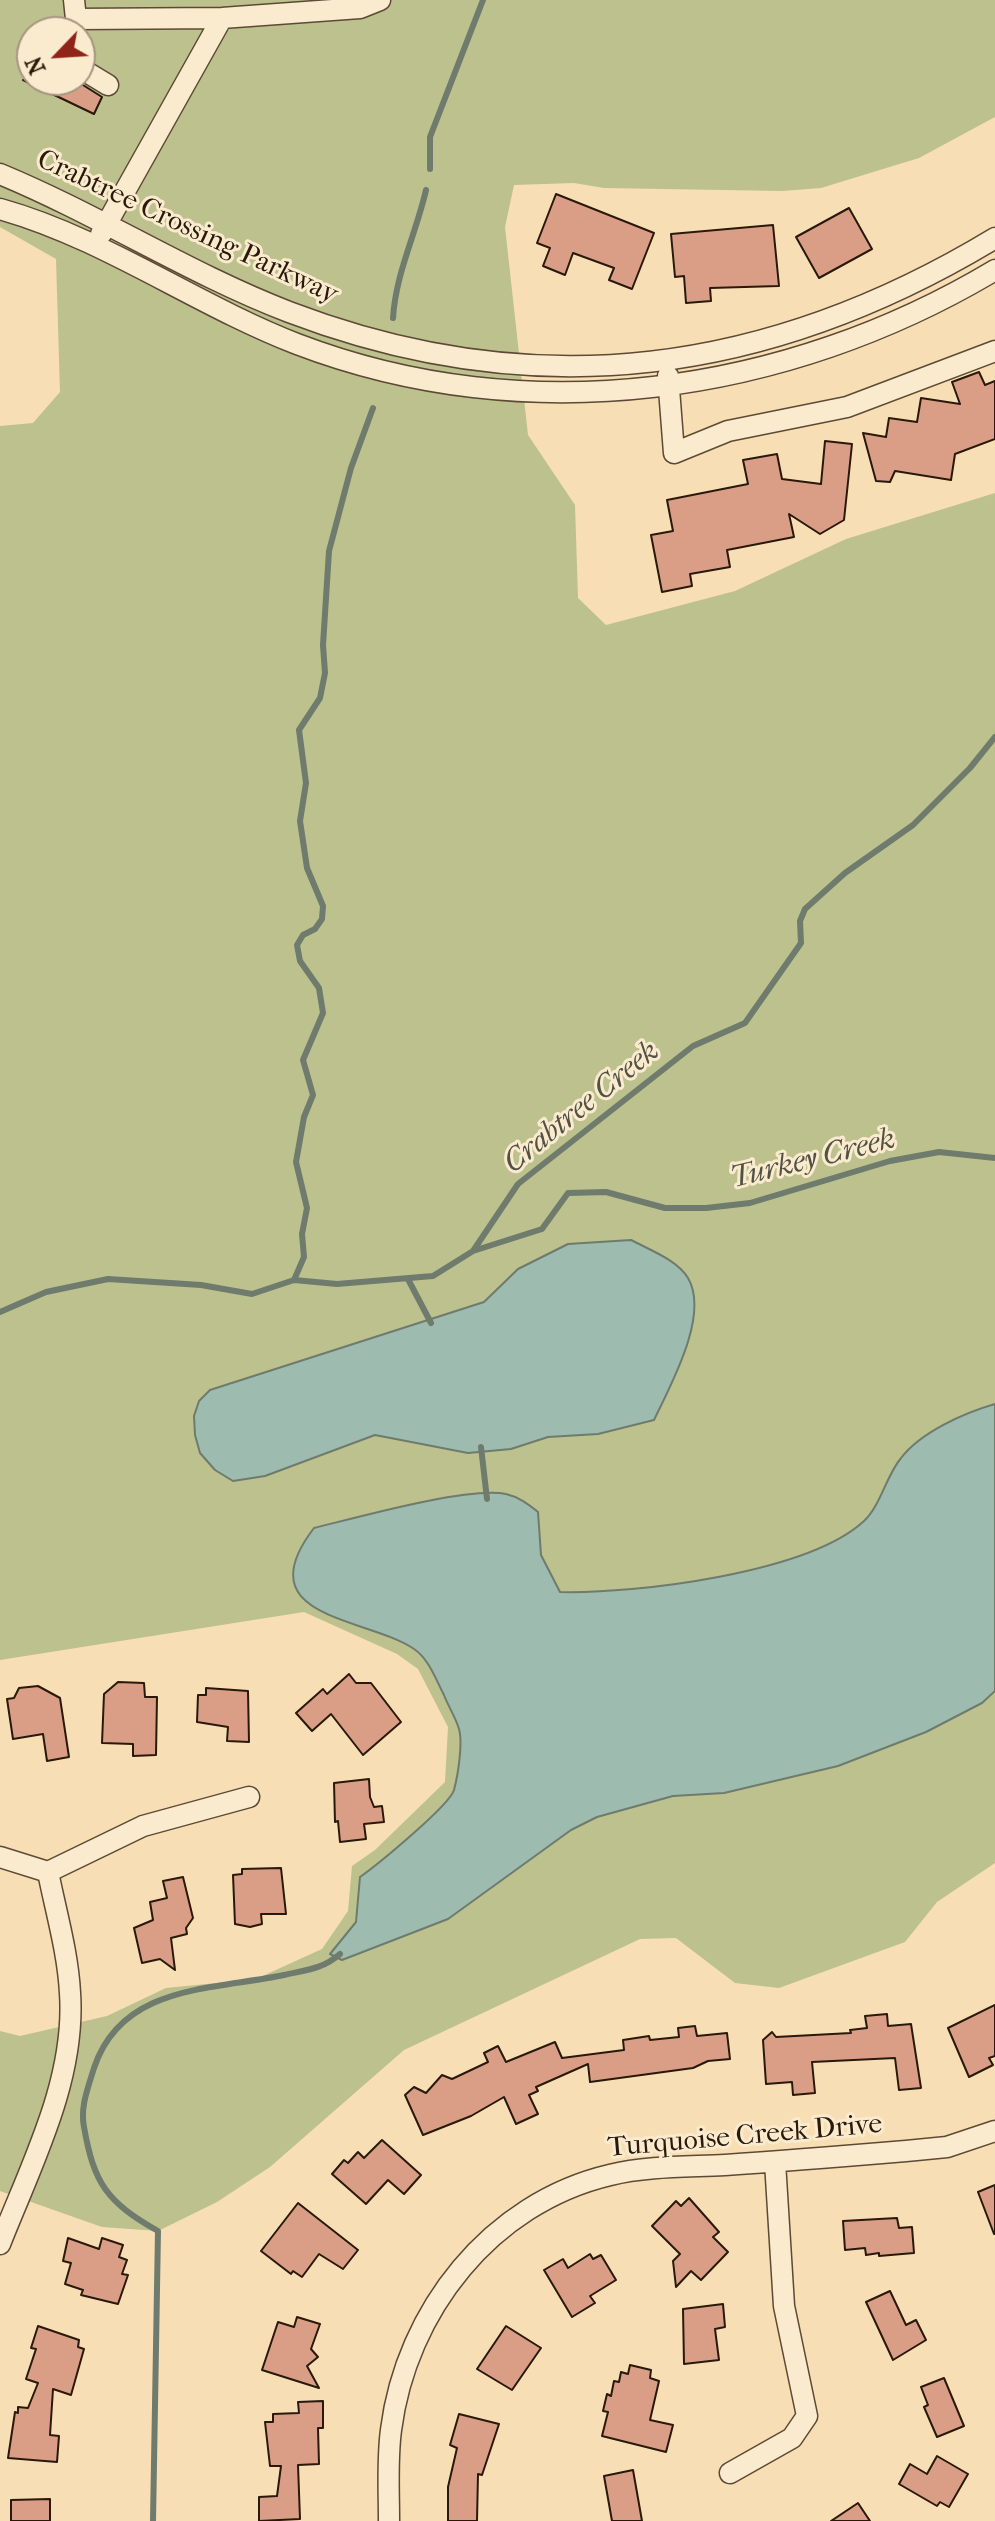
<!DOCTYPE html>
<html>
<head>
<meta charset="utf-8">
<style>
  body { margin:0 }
  #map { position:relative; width:995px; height:2521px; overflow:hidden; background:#f8deb4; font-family:"IM FELL French Canon",serif }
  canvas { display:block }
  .north { position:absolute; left:16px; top:16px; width:80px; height:80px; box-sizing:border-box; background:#faeace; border:2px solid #a69680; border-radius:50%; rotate:245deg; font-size:22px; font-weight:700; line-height:32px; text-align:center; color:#28190a }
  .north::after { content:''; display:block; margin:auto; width:28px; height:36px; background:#8f2418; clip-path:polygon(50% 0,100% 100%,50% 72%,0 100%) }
</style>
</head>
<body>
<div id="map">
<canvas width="995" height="2521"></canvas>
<div class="north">N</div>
</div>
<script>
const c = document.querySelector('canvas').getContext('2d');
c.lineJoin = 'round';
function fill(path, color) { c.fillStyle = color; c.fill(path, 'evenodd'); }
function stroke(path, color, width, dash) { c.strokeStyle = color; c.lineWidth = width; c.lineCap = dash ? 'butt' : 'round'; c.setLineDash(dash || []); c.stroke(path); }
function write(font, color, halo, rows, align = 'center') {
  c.font = font + ' "IM FELL French Canon",serif'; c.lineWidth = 6; c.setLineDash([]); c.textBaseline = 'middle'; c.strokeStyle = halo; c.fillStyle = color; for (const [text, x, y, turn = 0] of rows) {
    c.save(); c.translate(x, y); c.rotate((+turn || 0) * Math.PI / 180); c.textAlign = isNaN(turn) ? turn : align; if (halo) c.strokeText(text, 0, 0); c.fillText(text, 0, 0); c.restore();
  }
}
fill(new Path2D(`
  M0,0H995V117L919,158L821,188L782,191L604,188L574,183L514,185L505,227L528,435L575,505L578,598L606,625L735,591L846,539L995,493V1863L937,1902L905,1942L779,1988L735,1983L676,1938L640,1939L404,2050L270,2167L217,2202L158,2231L102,2227L0,2191V2031L20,2036L107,2016L166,1988L256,1979L322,1949L348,1911L352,1866L375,1850L445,1782L448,1727L418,1669L397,1654L304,1612L0,1660V426L33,423L60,392L56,259L0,227ZM32,32H80V80H32Z`), '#bcc18e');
const water = new Path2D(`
  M631,1240C650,1250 677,1260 688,1278C710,1315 670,1386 654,1420L598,1434L548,1437L511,1449L468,1453L375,1435L265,1476L233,1481L215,1470L200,1453L195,1435L194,1416L199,1401L210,1390L484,1302L518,1269L568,1244Z
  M995,1404V1691L982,1703L926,1732L838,1766L724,1793L673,1796L597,1817L571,1830L448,1919L342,1960L330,1954L356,1922L360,1877C377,1865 449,1806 454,1790C458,1775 463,1743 459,1729C456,1718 448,1706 444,1695C436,1680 429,1659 414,1649C367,1617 244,1619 314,1528C355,1518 469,1486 506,1494C519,1497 528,1504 538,1512L541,1555L560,1592C636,1594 808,1573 864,1521C881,1505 886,1476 901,1458C921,1432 964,1413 995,1404Z`);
fill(water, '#9dbcaf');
stroke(water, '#6e7b6d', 2);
stroke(new Path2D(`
  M430,169V137L483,0
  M393,318C396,272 416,234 426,190
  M473,1251L542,1229L568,1193L606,1192L665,1208H706L750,1203L890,1161L939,1152L995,1158
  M294,1280L304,1257L302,1234L307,1208L296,1162L304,1117L313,1095L303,1060L323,1013L319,988L300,961L297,945L303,935L315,929L322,919L323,906L307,868L300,821L306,783L299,730L320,698L325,673L323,645L329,551L351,468L373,408
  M409,1281L431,1323
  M0,1312L46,1292L108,1279L201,1285L252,1294L294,1280L337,1284L433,1276L473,1251L518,1184L693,1046L745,1023L801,943L800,921L805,909L845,873L913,825L970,768L995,737
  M481,1447L487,1499
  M153,2521L158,2231C107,2202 94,2184 84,2127C80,2107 88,2088 94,2068C122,1984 213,1990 284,1975C306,1970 323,1969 340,1954`), '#6e7b6d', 6);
const building = new Path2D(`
  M23,80H75L102,97L94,114Z
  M556,194L654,233L632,289L609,280L614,268L573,253L565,275L543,266L550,248L537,243Z
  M849,208L872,249L819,278L796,237Z
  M773,225L779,286L710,288L711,301L686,303L684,276L675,277L671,234Z
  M979,372L985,385L995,381V439L955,454L951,480L895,471L890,482L876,481L863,433L886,437L889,418L917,422L921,398L960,404L952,382Z
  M825,441L852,444L844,520L820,534L789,514L794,537L727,550L730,567L690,574L692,586L662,592L651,535L673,531L667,500L748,484L743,460L777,454L782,479L821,484Z
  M349,1674L356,1683H371L401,1722L363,1755L331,1714L312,1731L296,1713L323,1689L327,1694Z
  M118,1682L144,1683L145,1697H157L156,1755L133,1756V1744L102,1743L104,1694Z
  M38,1686L60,1698L69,1757L47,1761L43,1734L13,1739L7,1699L14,1698L19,1688Z
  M206,1688L248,1691L249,1742L227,1741L228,1727L197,1722L198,1695H206Z
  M369,1779L370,1797L374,1807L382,1806L384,1822L364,1824L366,1839L340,1842L338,1821L335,1822L334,1783Z
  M281,1868L286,1914H261L262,1924L250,1927L235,1924L233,1875L242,1874V1869Z
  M183,1877L193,1918L186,1928L187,1934L171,1938L175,1970L160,1959L142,1963L134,1928L153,1920L150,1902L167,1898L163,1881Z
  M995,2005V2056L989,2058L993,2065L969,2077L948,2028Z
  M887,2014L888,2026L911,2024L921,2088L899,2090L895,2058L812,2062L815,2093L793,2095L792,2082L766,2084L763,2040L772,2032L776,2037L851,2033L850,2030L867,2028L865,2016Z
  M695,2026L697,2036L727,2033L730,2059L708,2061L693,2068L590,2082L588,2064L536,2087L538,2091L529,2095L538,2114L516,2124L504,2097L471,2116L423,2135L405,2095L414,2087L426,2093L442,2075L452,2079L488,2062L484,2053L498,2046L506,2062L555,2042L562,2058L624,2050L623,2040L649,2036L650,2040L679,2037L678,2028Z
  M382,2140L421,2175L404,2194L388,2180L366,2204L332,2174L344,2160L348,2163L358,2152L364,2158Z
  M995,2185V2234H994L978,2192Z
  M689,2198L719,2232L713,2237L728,2252L701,2280L691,2271L676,2287L673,2261L680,2254L652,2226L676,2201L681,2206Z
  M298,2203L358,2250L343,2269L319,2254L302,2277L293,2271L291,2274L261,2251Z
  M897,2218L899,2228L912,2227L914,2253L879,2256V2253L866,2255L865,2248L845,2250L843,2221Z
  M68,2238L99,2249L102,2238L123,2245L119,2257L127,2260L122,2274L128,2275L118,2304L81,2295L83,2290L65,2284L71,2263L63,2261Z
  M590,2254L593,2259L601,2255L616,2280L590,2296L595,2303L572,2317L544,2270L563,2259L568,2268Z
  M890,2291L906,2325L916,2320L926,2340L893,2360L866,2302Z
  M723,2304L725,2327L715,2329L719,2360L684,2364L683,2309Z
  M297,2317L320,2324L311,2349L318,2357L307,2366L319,2388L262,2370L278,2322L294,2327Z
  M38,2326L79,2340L78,2347L84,2349L71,2395L53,2389L50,2435L59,2436L57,2462L8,2458L15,2412L18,2413V2407L28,2408L38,2383L26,2379L36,2349L31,2348Z
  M506,2326L541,2348L512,2390L477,2369Z
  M630,2365L651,2370L650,2378L659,2381L650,2420L673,2425L666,2452L602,2436L608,2412L603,2411L607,2394L611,2396L614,2381L619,2382L621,2372L628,2374Z
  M944,2378L964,2426L937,2437L924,2407L928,2405L921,2387Z
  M323,2401V2428H318L319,2464L298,2465L300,2519L259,2521V2497L277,2496L281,2466H270L265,2422H273V2414L299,2413L298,2402Z
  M459,2414L499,2424L482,2475L478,2474L477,2521H448V2487L457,2448L450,2445Z
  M937,2456L968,2474L949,2507L940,2502L937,2506L899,2484L910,2464L927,2474Z
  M633,2470L642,2521H612L604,2476Z
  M50,2499V2521H11V2500Z
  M858,2503L870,2521H831Z`);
fill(building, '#da9e87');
stroke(building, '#28190a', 2);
const minor = new Path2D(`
  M74,0L76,19L222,18L360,8L380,0
  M80,68L108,85
  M0,174C99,215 190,274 289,312C538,407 770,374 995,238
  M0,209C104,238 196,305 297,344C527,432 786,395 995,270
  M101,234L222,18
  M668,376L674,453L728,431L847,407L995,351
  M0,1857L48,1872
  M48,1872L143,1826L249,1797
  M0,2244C31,2165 76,2080 70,1993C68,1953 56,1912 48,1872
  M730,2473L792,2438L807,2416L784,2306L775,2162
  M389,2521C389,2491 387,2460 391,2430C406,2311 491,2203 610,2175C647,2166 687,2167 725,2165C785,2161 846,2156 906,2151L947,2147L995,2131`);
stroke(minor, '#5c4a34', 23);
stroke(minor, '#faeace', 20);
write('28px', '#28190a', '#faeace', [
  ["Crabtree Crossing Parkway",187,228,25],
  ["Turquoise Creek Drive",745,2137,-5]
]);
write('italic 30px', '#515244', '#faeace', [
  ["Crabtree Creek",582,1108,-39],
  ["Turkey Creek",813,1160,-14]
]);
</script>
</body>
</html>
